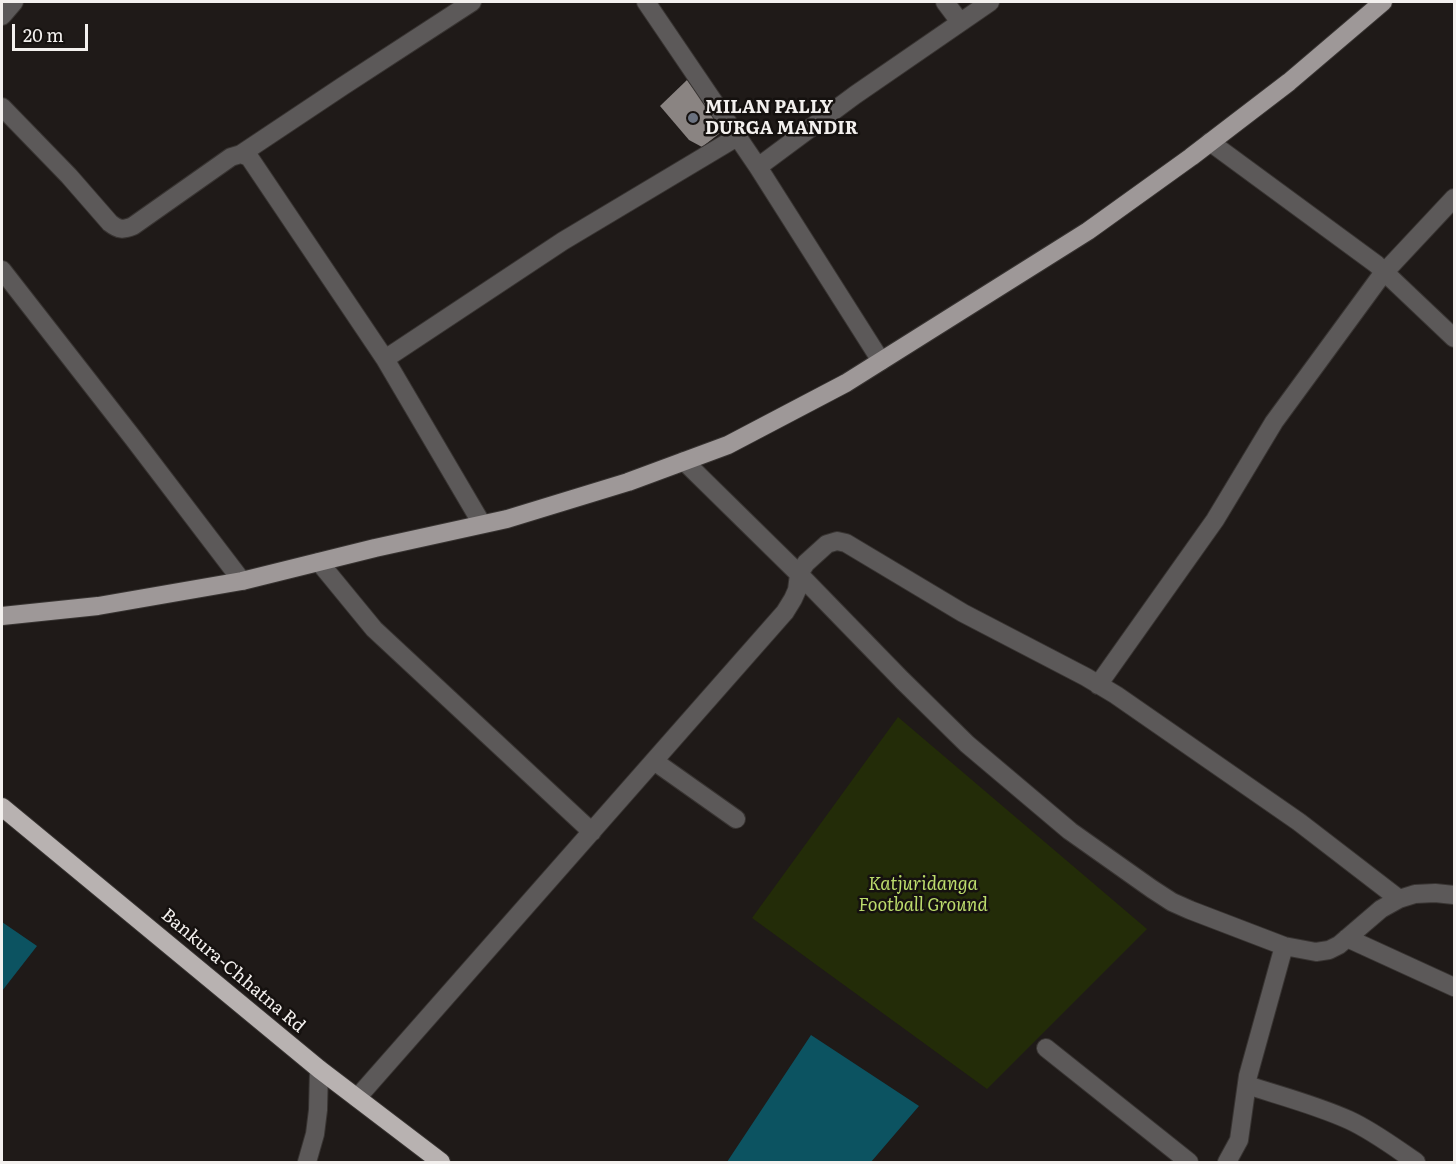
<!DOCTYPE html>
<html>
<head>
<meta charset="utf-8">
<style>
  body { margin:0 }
  #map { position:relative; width:1456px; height:1164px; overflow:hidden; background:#1f1a18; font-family:Literata,serif }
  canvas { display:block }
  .frame { position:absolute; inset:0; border:3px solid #f3f0ee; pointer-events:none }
  .scale { position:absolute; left:12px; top:24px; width:76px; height:27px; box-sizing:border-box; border:3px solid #f3f0ee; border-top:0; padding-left:8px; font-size:18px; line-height:21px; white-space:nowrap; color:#f3f0ee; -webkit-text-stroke:4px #15110f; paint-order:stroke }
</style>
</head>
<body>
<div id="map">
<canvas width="1456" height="1164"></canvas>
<div class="frame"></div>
<div class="scale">20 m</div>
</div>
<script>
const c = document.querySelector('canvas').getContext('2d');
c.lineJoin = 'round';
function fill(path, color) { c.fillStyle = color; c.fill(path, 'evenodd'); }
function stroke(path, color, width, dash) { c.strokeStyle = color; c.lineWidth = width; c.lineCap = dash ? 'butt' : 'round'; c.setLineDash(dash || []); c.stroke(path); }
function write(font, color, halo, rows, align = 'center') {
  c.font = font + ' Literata,serif'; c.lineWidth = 5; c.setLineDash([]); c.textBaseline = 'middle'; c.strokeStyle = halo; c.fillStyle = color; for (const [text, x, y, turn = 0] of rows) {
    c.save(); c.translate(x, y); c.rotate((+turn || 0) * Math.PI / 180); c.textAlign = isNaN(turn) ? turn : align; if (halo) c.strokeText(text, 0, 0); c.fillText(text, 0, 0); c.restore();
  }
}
fill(new Path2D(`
  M898,717L1147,929L987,1089L752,918Z`), '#232c08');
fill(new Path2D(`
  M2,922L37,946L2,991Z
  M811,1035L919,1106L871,1162H727Z`), '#0c5361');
fill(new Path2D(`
  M687,80L724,130L702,147L689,140L660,106Z`), '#8a8482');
const minor = new Path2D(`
  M646,2L758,167L881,361
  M945,2L960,22
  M2,16L14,2
  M2,107L69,176L110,223C119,230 123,230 133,226L231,157L241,154L249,157L385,359L482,524
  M1210,142L1376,264L1454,338
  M241,154L343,86L472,2
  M758,167L855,95L990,2
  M2,270L133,438L242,581
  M385,359L563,241L737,137
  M684,461L799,574L902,680L967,744L1070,831L1152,889L1172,902L1190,910L1284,946L1316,952L1329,950L1339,945L1381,909L1399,899L1415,894L1435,893L1454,895
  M319,562L374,629L592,832
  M1098,685L1215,520L1274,422L1381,276L1454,198
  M654,761L736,819
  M1347,938L1454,987
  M1046,1048L1189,1162
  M1247,1085C1281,1096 1316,1105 1349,1120C1373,1131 1394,1147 1416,1162
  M357,1098L785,612L793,599L797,590L799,574L806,563L827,544L837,541L846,543L963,613L1086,677L1116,695L1299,822L1399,899
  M307,1162L315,1134L318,1110L319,1069
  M1227,1162L1239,1140L1248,1076L1284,946`);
const major = new Path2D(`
  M2,616L98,606L242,581L375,548L507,519L628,482L728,445L846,383L1088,231L1191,157L1289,82L1383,2`);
const highway = new Path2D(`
  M2,807L319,1069L441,1162`);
stroke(minor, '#383432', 20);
stroke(major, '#383432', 20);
stroke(highway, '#383432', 20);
stroke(minor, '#5c5959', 18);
stroke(major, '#9e9898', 18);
stroke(highway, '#b8b2b1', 18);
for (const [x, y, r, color] of [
  [693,118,6,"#6b7280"]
]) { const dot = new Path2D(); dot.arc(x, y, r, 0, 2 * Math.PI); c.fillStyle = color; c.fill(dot); stroke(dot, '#15110f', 2); }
write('bold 18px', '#f3f0ee', '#15110f', [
  ["MILAN PALLY",705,108],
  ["DURGA MANDIR",705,129]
], 'left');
write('italic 18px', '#bcdc6c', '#15110f', [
  ["Katjuridanga",923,885],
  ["Football Ground",923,906]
]);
write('18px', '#f3f0ee', '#15110f', [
  ["Bankura-Chhatna Rd",233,971,40]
]);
</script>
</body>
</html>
